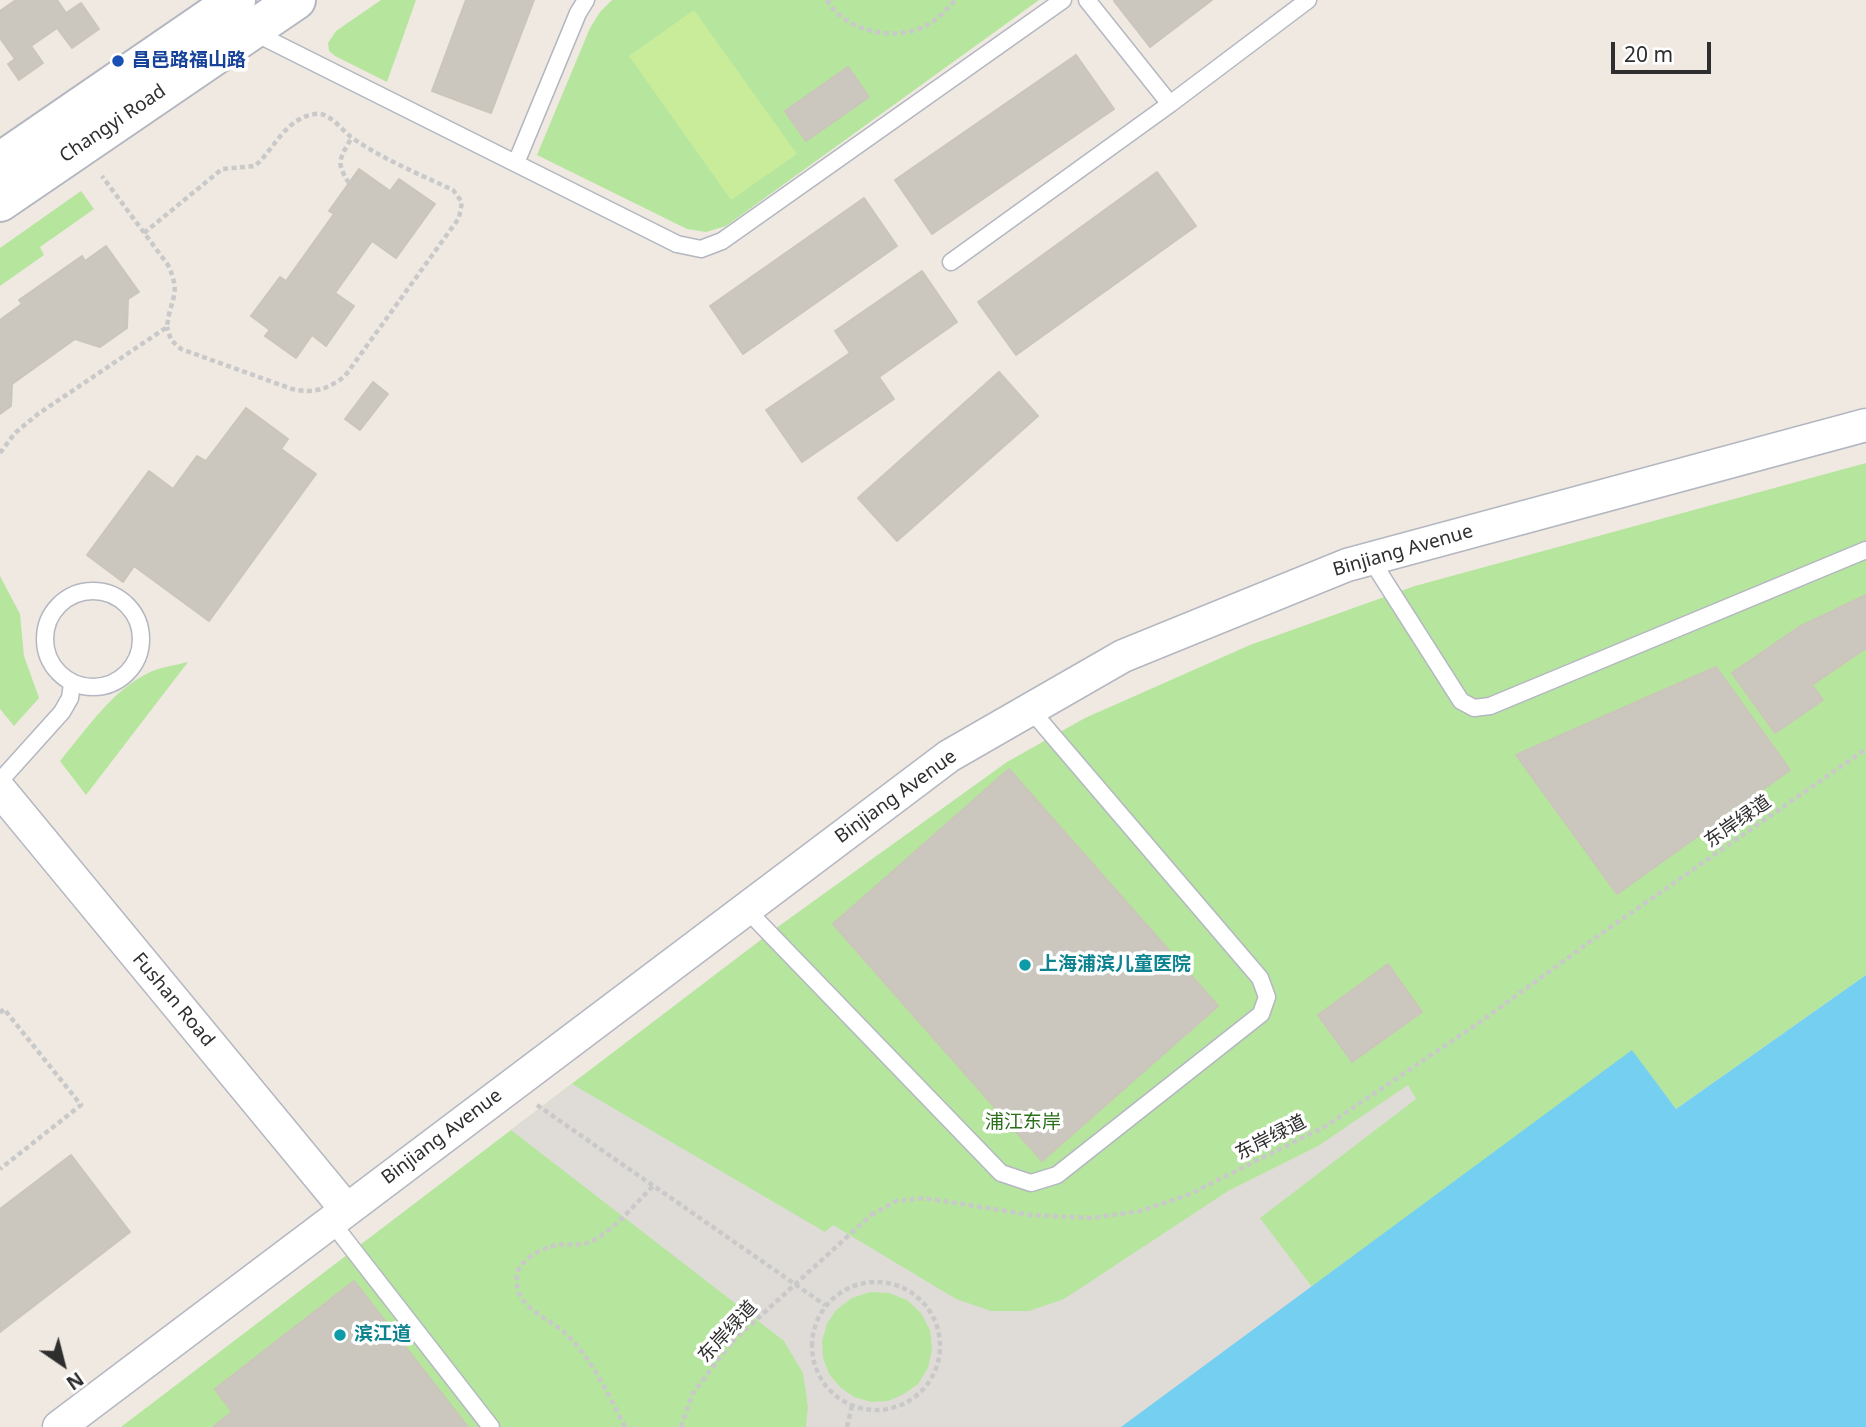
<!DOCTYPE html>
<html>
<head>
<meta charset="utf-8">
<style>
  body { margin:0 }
  #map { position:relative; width:1866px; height:1427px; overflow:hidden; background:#efe9e1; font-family:"Noto Sans",sans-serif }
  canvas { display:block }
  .north { position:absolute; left:28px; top:1329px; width:70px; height:70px; -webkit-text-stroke:5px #fff; paint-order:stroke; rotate:145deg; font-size:19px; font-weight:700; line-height:28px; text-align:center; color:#2e2e2e }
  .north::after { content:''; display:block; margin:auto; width:24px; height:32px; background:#2e2e2e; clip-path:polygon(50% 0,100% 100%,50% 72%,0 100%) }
  .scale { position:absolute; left:1611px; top:42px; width:100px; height:32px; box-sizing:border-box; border:4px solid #2e2e2e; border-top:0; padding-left:9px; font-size:21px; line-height:24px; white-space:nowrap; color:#2e2e2e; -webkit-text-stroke:5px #fff; paint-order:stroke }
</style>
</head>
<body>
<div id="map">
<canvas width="1866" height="1427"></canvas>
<div class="north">N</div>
<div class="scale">20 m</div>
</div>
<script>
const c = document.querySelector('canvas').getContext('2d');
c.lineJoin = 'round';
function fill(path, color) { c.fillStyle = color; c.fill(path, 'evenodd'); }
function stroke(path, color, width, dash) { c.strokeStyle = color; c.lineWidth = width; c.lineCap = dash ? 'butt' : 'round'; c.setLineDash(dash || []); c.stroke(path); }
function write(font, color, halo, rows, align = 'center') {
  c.font = font + ' "Noto Sans","Noto Sans SC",sans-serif'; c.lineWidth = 7; c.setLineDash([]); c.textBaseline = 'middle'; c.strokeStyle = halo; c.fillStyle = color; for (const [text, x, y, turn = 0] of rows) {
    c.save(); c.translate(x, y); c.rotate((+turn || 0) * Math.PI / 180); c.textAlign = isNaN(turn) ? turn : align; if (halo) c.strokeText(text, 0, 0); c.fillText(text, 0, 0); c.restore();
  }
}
fill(new Path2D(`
  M381,0H416L387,82L335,56L329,51L328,43L336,31Z
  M612,0H1039L726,226L706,232L687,229L537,155L590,28L600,12Z
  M81,191L94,209L40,247L44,255L0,286V248Z
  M1866,463V975L1676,1109L1632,1051L1121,1427H121L779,926L1007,762L1085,718L1250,645L1415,586Z
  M0,576L20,614L24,656L39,698L14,726L0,709Z
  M188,662L86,795L60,761C86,730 112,690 150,672C162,667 176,665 188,662Z`), '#b6e59e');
fill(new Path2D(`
  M694,10L797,154L731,200L629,56Z`), '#c9ec9a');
fill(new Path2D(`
  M572,1084L825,1232L833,1225L956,1299L991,1311H1029L1064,1299L1228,1191L1318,1146L1408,1085L1416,1099L1260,1218L1312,1287L1121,1427H806L808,1407L803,1373L784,1341L511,1130ZM870,1292L889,1293L907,1300L921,1313L930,1330L932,1349L928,1368L918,1384L904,1394L888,1401L871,1402L854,1397L840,1387L829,1374L823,1358L822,1341L827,1324L836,1310L852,1298Z`), '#dfdcd8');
fill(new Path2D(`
  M1866,975V1427H1121L1632,1050L1676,1109Z`), '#75cff0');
const building = new Path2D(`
  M16,0H57L66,13L81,3L99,29L72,48L57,28L31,46L43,63L19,80L8,64L15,59L0,38V11Z
  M466,0H534L491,113L432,91Z
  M1116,0H1212L1150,47L1114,1Z
  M1076,55L1114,109L932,234L895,180Z
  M848,67L869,97L806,141L785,111Z
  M359,169L390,191L399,179L435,204L396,258L372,241L335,293L354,306L326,346L312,335L296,358L265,336L270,330L251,316L280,277L286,281L334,214L329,211Z
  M1157,172L1196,226L1016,355L978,302Z
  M864,198L897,246L743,354L710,306Z
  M106,246L139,292L128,299L127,328L100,347L75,339L12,384L11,406L0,414V320L22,304L19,300L82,256L85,261Z
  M922,271L957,322L879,377L894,399L802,462L766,410L850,353L835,331Z
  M999,372L1038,416L897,541L858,498Z
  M373,382L388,394L360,430L345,419Z
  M246,408L288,439L281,449L316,474L209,621L134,566L123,582L87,555L149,471L173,489L197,456L206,461Z
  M1866,595V648L1812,685L1823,700L1775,733L1732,673L1799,627Z
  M1716,667L1790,770L1617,894L1516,755Z
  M1009,769L1218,1006L1042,1161L833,924Z
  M1388,964L1422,1012L1352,1062L1318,1015Z
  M71,1155L130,1232L0,1332V1209Z
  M354,1281L468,1427H213L232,1412L215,1389Z`);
fill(building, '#cbc7bf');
stroke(building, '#cbc5ba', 2);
const service = new Path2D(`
  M1087,0L1170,104L1308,0
  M253,32L677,244L701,249L722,241L1063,0
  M516,163L578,13L586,0
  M951,262L1170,104
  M1370,558L1461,701L1474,708L1490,706L1866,550
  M45 639a48 48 0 1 1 96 0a48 48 0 1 1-96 0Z
  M0,781L62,712L70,698L72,684
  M746,909L1001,1173L1031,1183L1057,1175L1261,1014L1267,997L1260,978L1030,709
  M330,1220L491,1427`);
const minor = new Path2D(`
  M0,790L346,1209
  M59,1427L949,756L1123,656L1347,565L1866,425`);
const secondary = new Path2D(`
  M0,162L236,0
  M0,202L296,0`);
stroke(service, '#b4b7c1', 19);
stroke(minor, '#b4b7c1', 35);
stroke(secondary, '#b4b7c1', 42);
stroke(new Path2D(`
  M827,0C844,30 890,41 921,28C935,22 945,12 955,0
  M349,183C335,162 340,158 352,137
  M144,233L222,169L255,166C271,152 281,129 300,119C305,116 315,113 321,114C333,117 342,130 351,137C382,159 419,174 453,190L462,202L459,218L345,376C328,389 314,394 292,389L181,349L171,340L167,327
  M0,453L15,433L38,414L167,327C170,298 182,295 168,265L102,176
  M0,1013L4,1009L81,1105L0,1169
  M537,1105L825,1305
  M871,1215L896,1201L924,1198L1031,1215L1092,1218L1140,1211L1188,1195L1326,1126L1480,1022L1595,938L1866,749
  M812 1346a64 64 0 1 1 128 0a64 64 0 1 1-128 0Z
  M625,1427C608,1393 592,1359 565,1333C552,1321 533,1314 523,1300C517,1293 516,1284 517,1275C519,1261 540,1249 553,1246C567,1242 580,1248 594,1240C617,1227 634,1205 653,1186
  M681,1427L693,1393L732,1342
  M847,1427L852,1406`), '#c9c9c9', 4.5, [5, 3.5]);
stroke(service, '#fff', 16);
stroke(minor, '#fff', 32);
stroke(secondary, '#fff', 38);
stroke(new Path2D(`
  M732,1342L871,1215`), '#c9c9c9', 4.5, [5, 3.5]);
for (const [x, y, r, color] of [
  [118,61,7,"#1a4fb4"],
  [1025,965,7,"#0f9aa8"],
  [340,1335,7,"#0f9aa8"]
]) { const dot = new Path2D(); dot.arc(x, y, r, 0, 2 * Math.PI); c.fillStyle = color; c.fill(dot); stroke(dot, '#fff', 2.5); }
write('bold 19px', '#164399', '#fff', [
  ["昌邑路福山路",132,61]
], 'left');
write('19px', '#2e2e2e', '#fff', [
  ["Changyi Road",113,124,-34],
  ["Binjiang Avenue",1403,551,-16],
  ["Binjiang Avenue",896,797,-36],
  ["东岸绿道",1738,822,-35],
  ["Fushan Road",173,1000,50],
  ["Binjiang Avenue",442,1137,-37],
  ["东岸绿道",1271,1138,-27],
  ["东岸绿道",728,1332,-47]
]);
write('bold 19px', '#0d838f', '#fff', [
  ["上海浦滨儿童医院",1039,965],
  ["滨江道",354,1335]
], 'left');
write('19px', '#2c6e1b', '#fff', [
  ["浦江东岸",1023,1123]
]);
</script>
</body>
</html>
